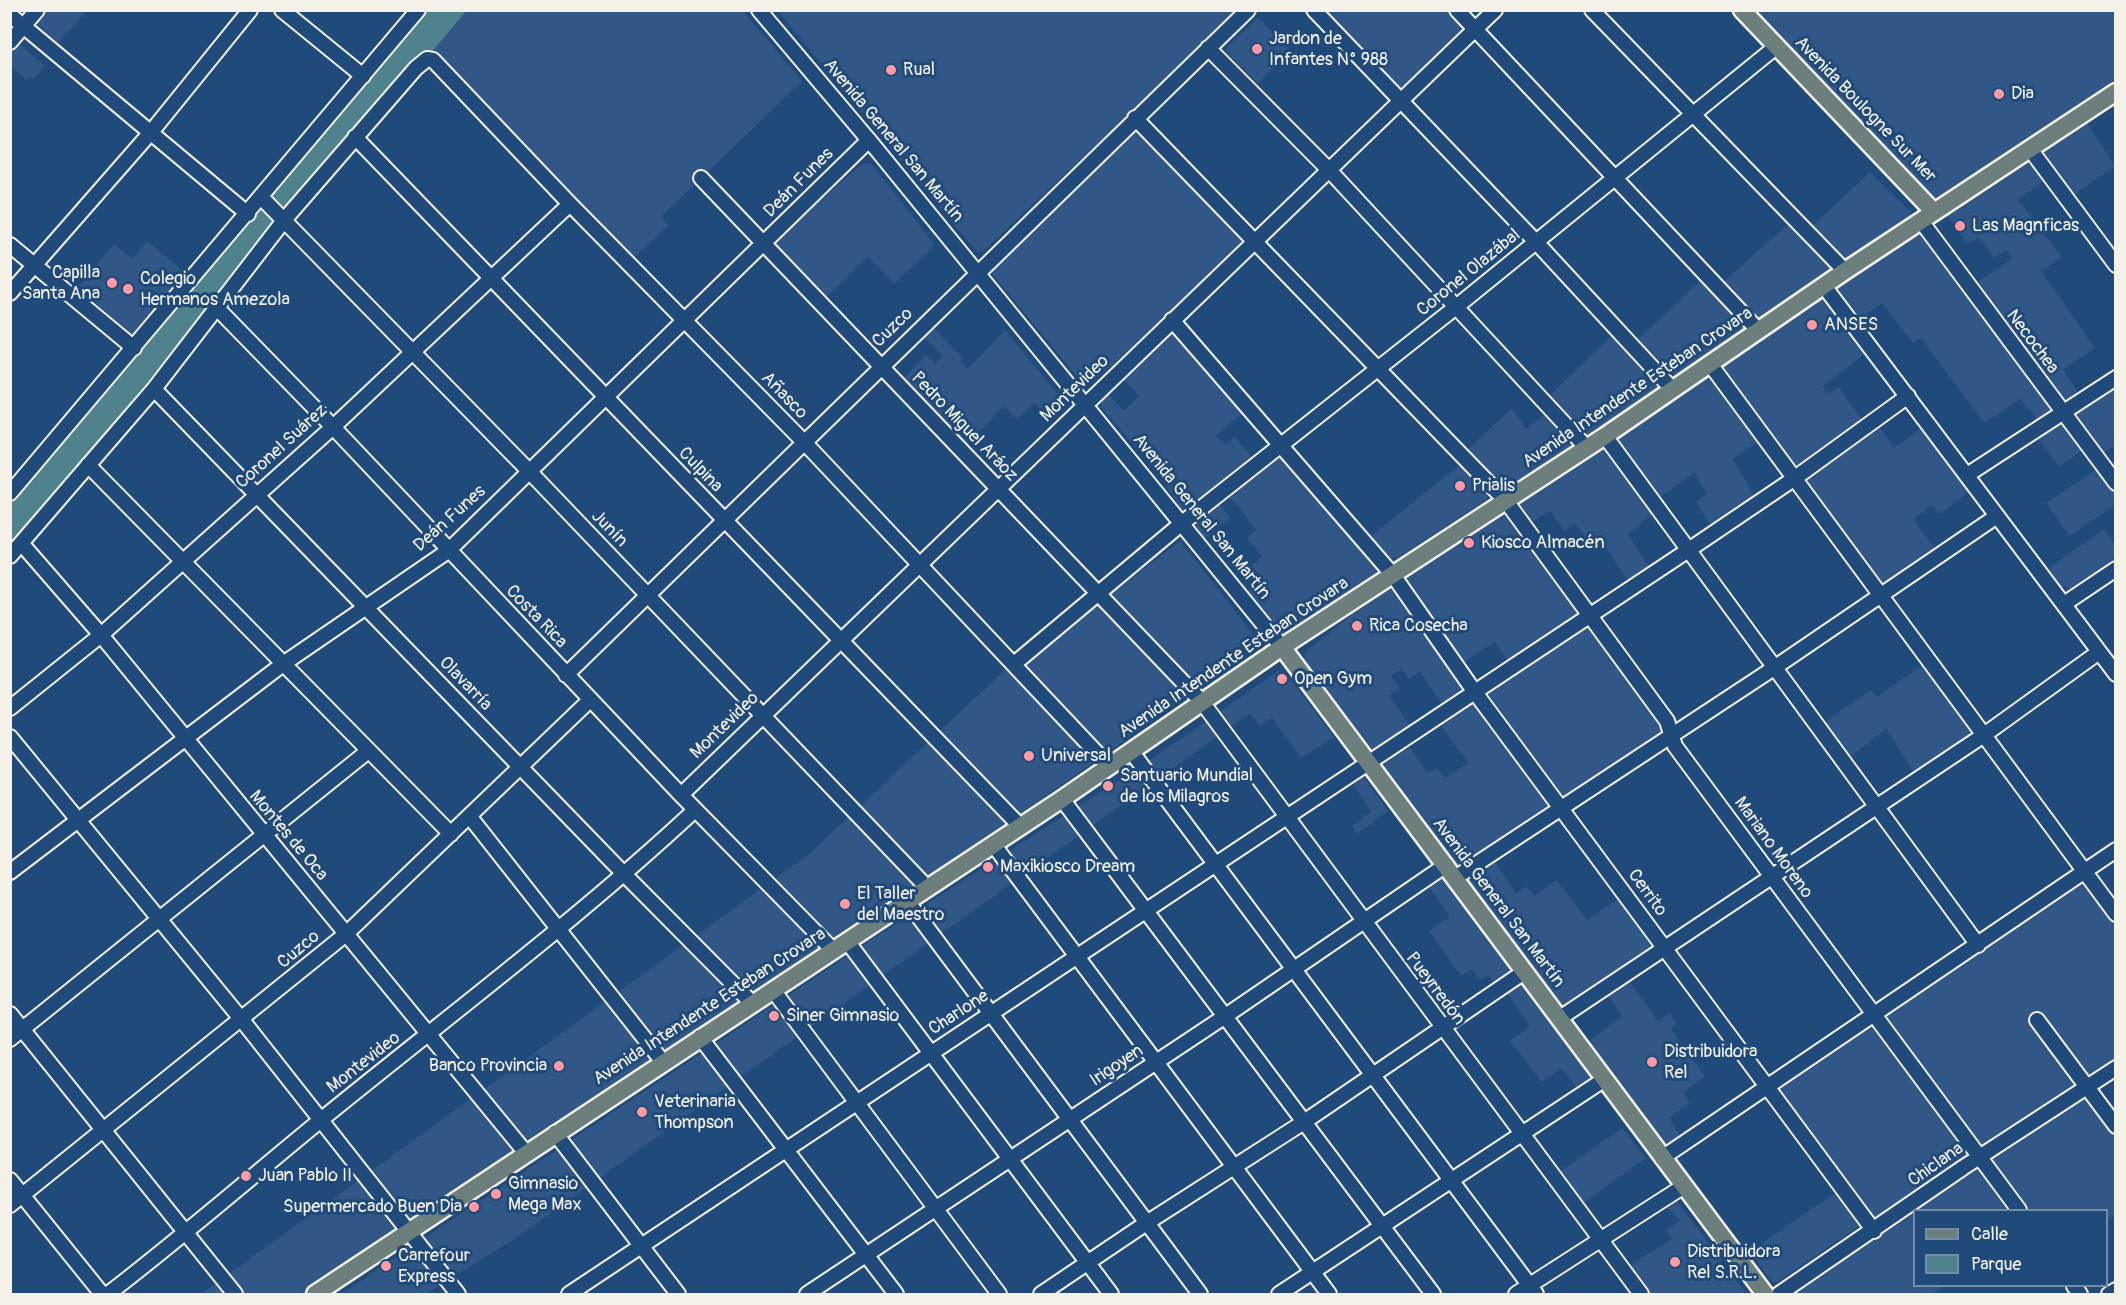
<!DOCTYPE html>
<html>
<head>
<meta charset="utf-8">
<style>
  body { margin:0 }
  #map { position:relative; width:2126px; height:1305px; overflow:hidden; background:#1f4a7a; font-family:Pangolin,sans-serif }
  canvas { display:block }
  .frame { position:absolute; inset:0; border:12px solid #f4f1e8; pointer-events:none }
  .legend { position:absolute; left:1913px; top:1209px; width:195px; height:78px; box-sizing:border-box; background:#1f4a7a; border:2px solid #748da6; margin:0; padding:8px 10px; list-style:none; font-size:18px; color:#f4f1e8 }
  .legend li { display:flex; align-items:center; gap:12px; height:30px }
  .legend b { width:30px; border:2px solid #748da6 }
</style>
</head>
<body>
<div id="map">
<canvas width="2126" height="1305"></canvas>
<div class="frame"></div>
<ul class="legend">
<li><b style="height:8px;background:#6c7f7c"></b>Calle</li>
<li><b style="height:16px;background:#50828e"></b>Parque</li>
</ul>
</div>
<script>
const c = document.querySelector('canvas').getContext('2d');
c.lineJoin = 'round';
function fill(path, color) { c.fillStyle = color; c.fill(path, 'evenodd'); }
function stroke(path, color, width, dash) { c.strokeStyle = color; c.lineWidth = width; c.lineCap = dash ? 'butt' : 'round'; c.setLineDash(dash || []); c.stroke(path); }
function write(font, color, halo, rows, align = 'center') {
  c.font = font + ' Pangolin,sans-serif'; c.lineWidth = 6; c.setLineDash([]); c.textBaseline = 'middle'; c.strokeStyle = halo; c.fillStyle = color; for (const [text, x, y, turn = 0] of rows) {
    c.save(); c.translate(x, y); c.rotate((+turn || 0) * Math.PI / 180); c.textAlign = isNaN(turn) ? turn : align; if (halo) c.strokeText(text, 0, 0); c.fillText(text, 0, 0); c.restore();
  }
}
fill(new Path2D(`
  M41,11H87L58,43L36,23Z
  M466,11H743L802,81L661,217L669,225L632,260L431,53Z
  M778,11H1240L983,251L977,252Z
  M1321,11H1450L1465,28L1463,34L1402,92Z
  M1749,11H2115V80L1942,198L1935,199Z
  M1258,18L1291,51L1258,83L1226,52L1227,47Z
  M16,41L45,66L33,80L30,77L27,80L11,67V46Z
  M2086,121L2115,166L2072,196L2042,156L2043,152Z
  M1135,129L1141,130L1246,238V244L1090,385H1084L993,275L992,270Z
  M871,163L935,245L894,284L868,257L824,299L775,245L774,242L862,164Z
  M2025,163L2034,164L2045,180L2018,200L2062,257L2041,271L2095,348L2063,370L2080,395L2064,404L1973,285L2012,259L2006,250L1994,258L1979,237L1968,244L1947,216Z
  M1870,172L1911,212L1910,221L1848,262L1843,261L1809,229Z
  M1790,222L1834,269L1764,318L1752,317L1719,286Z
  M1919,235L1926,238L2052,409L2053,413L2040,423L2020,399L1984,423L1921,338L1913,343L1882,303L1854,322L1836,293L1838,286Z
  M147,241L188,275L138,333L130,334L78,287L114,244L132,259Z
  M1704,277L1747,328L1676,374H1666L1634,343Z
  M1828,299L1867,352L1822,387L1828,394L1838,387L1864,422L1798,469L1794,467L1723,371V366L1820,300Z
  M933,327L962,357L960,361L968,369L1005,330L1061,398L1045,413L1035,403L1017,420L1004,406L967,445L903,379L926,355L935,364L943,356L921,334Z
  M1173,329L1246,410L1216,436L1225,445L1235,437L1254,460L1186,512L1183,511L1154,468L1101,407L1102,399L1108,394L1124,411L1139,396L1124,380L1167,330Z
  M1614,333L1661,386L1656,394L1590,437L1585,436L1547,398Z
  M1708,376H1712L1762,439L1733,459L1756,499L1712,528L1696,502L1707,494L1694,473L1659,498L1618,441L1620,433Z
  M2110,386L2115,393V445L2102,454L2074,415V411Z
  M1512,408L1526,429L1550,410L1575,442L1573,447L1503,492L1463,454Z
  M2064,421L2085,448L2059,467L2036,436L2056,422Z
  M1877,424L1894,448L1924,426L1971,490L1940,514L1932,505L1913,519L1938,553L1884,587L1807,484L1808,475Z
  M1601,446H1606L1657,511L1628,534L1651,570L1630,584L1600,538L1590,545L1575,523L1564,531L1550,511L1529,524L1519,506L1520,500Z
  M1277,454L1282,455L1380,569L1376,575L1288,633H1283L1279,632L1246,592L1261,578L1251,566L1262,557L1247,538L1256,530L1227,493Z
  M1462,463L1488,490L1486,500L1398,558L1388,557L1370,537Z
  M2101,467L2115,487V505L2069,536L2046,503Z
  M1217,501L1230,518L1204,539L1194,521Z
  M1506,510L1583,613L1508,663L1495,642L1463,663L1407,584L1406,578Z
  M2104,529L2115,545V558L2069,589L2066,586L2061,589L2049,568Z
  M1180,541L1257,639L1256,648L908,893L300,1294H201L809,854L1009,666L1030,657Z
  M1393,586L1467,690L1443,706L1420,672L1409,679L1401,669L1391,676L1400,688L1389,696L1411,727L1372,749L1304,660L1305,652L1387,587Z
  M1589,622L1668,731L1566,799L1560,796L1487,692L1488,689Z
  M1925,663L1975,736L1917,777L1886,729L1847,759L1822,724L1871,690L1877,697Z
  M1278,671L1285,672L1334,737L1301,758L1272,718L1260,726L1250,713L516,1238L426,1294H341L865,944L1153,758Z
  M1472,699L1555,807L1460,868L1384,766L1387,761L1410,747L1427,773L1437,768L1445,778L1468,763L1437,721Z
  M1363,776L1388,811L1357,834L1352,826L1371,812L1353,783Z
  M1493,859L1516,893L1526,886L1534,896L1556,880L1588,920L1623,895L1658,945L1567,1006L1559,1004L1469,881L1470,875Z
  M1439,875L1444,877L1515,971L1497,987L1488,975L1480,980L1472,969L1461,976L1429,931L1450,917L1427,884Z
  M2084,879L2115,919V1064L1982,1148L1882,1015Z
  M1628,979L1658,1021L1670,1013L1677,1024L1671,1029L1705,1076L1684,1092L1690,1102L1669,1118L1681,1138L1670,1144L1661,1143L1588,1042L1622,1016L1606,993Z
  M1518,982H1523L1593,1076L1590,1081L1578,1089L1561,1068L1542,1082L1510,1041L1530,1026L1506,991Z
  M1872,1027L1879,1029L1971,1156L1883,1218L1876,1219L1871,1215L1777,1089Z
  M2084,1097L2092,1100L2115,1133V1215L2108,1220L2106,1210L2099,1209L2026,1210L1991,1163V1157Z
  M1622,1128L1646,1158L1580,1205L1558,1173Z
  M1978,1165L2017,1210H1914V1286H1944L1932,1294H1795L1969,1168Z
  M1837,1192L1859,1226L1776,1283L1772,1282L1750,1251Z
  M1676,1200L1743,1289L1744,1293L1649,1294L1629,1266L1672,1239L1666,1230L1680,1220L1667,1208Z`), '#315787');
fill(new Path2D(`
  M422,11H466L431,53L419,57L286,212L270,197Z
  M263,202L277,221L208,309L11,547V500Z`), '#50828e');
const minor = new Path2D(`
  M282,10L363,76
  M759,10L873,145L1282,647
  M1314,10L1536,242L1673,390
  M1457,10L1758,330
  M1592,10L1845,271
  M10,15L248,214
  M10,42L37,10
  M1208,48L1330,171L1586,447
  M1135,118L1506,501L1667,721L1675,746L2019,1210
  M355,137L1020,826
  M2030,149L2116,265
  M701,178L1202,702L1641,1294
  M262,198L528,470L921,881L925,889
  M1921,221L2116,483
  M10,245L134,348
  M1824,286L2116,674
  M10,293L152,131L250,10
  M215,306L333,427L681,795L833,950
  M1172,320L1393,575L1474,691L1874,1231
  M1710,364L2116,914
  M154,389L625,875L752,1003
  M1605,436L1978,945
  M88,465L451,834
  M1967,475L2116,378
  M10,493L418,10
  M21,543L101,635L526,1153
  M10,556L154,389L285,219L416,68L427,59L433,60L570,204L804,442L1109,766
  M2064,604L2116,569
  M1014,664L1181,524L1456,307L1777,46
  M566,675L1248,10
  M10,708L101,635L333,427L570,204
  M10,737L242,1020L458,1294
  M1131,751L1536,1294
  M681,795L1495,10
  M1062,799L1433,1294
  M470,817L663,1062
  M993,844L1329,1294
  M10,872L283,664L448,551L869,140
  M1455,878L1774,668L1997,516
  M907,901L1200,1294
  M847,941L1111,1294
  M773,990L999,1294
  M10,1014L235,1294
  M1560,1018L1984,735L2099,652
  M2037,1020L2116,1126
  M700,1037L896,1294
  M10,1039L367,752
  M555,1133L678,1294
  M1662,1158L2116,850
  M10,1180L102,1294
  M10,1205L346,934L590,700
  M2074,1286L2080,1294
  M108,1294C181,1238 250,1178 322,1119C447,1017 577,920 695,810
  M569,1294L1687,551L1795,478L1908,396
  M807,1294L1224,1017L1446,865
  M1041,1294L1145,1224L1304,1122L1524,972
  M1279,1294L1605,1079
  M1516,1294L1684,1186
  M1779,1294L1964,1167L2116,1068
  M2109,1294L2116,1290`);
const major = new Path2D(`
  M1742,10L1934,212
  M1282,647L1765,1294
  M315,1294L1062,799L1282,647L1605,436L1845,271L2116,92`);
stroke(minor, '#f4f1e8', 18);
stroke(major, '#f4f1e8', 21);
stroke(minor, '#1f4a7a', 14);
stroke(major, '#6c7f7c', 16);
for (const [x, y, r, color] of [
  [1257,49,6,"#ff9aa2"],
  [891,70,6,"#ff9aa2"],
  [1999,94,6,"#ff9aa2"],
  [1960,226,6,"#ff9aa2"],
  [112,283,6,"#ff9aa2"],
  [128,289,6,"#ff9aa2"],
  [1812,325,6,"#ff9aa2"],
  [1460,486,6,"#ff9aa2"],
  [1469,543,6,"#ff9aa2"],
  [1357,626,6,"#ff9aa2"],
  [1282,679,6,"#ff9aa2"],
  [1029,756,6,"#ff9aa2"],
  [1108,786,6,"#ff9aa2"],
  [988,867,6,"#ff9aa2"],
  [845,904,6,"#ff9aa2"],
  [774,1016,6,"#ff9aa2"],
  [1652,1062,6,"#ff9aa2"],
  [559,1066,6,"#ff9aa2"],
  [642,1112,6,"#ff9aa2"],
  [246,1176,6,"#ff9aa2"],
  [496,1194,6,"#ff9aa2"],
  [474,1207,6,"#ff9aa2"],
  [1675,1262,6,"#ff9aa2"],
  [386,1266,6,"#ff9aa2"]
]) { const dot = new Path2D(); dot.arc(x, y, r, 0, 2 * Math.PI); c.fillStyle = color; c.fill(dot); stroke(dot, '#1f4a7a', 2); }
write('18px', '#f4f1e8', '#1f4a7a', [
  ["Jardon de",1269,39],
  ["Infantes N° 988",1269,60],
  ["Rual",903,70],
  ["Dia",2011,94],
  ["Las Magnficas",1972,226],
  ["Capilla",100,273,"right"],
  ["Santa Ana",100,294,"right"],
  ["Colegio",140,279],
  ["Hermanos Amezola",140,300],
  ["ANSES",1824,325],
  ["Prialis",1472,486],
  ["Kiosco Almacén",1481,543],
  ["Rica Cosecha",1369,626],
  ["Open Gym",1294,679],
  ["Universal",1041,756],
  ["Santuario Mundial",1120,776],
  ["de los Milagros",1120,797],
  ["Maxikiosco Dream",1000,867],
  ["El Taller",857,894],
  ["del Maestro",857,915],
  ["Siner Gimnasio",786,1016],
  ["Distribuidora",1664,1052],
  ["Rel",1664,1073],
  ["Banco Provincia",547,1066,"right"],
  ["Veterinaria",654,1102],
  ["Thompson",654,1123],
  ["Juan Pablo II",258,1176],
  ["Gimnasio",508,1184],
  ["Mega Max",508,1205],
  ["Supermercado Buen Dia",462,1207,"right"],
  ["Distribuidora",1687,1252],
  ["Rel S.R.L.",1687,1273],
  ["Carrefour",398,1256],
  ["Express",398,1277]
], 'left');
write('18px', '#f4f1e8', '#1f4a7a', [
  ["Avenida Boulogne Sur Mer",1865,110,46],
  ["Avenida General San Martín",893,141,50],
  ["Deán Funes",799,183,-45],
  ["Coronel Olazábal",1469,273,-39],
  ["Cuzco",893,328,-44],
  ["Necochea",2032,342,53],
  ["Avenida Intendente Esteban Crovara",1638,388,-34],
  ["Montevideo",1075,389,-44],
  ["Añasco",784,396,46],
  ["Pedro Miguel Aráoz",964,427,46],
  ["Coronel Suárez",282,447,-42],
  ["Culpina",700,470,46],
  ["Avenida General San Martín",1201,517,51],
  ["Deán Funes",450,519,-42],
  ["Junín",609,529,46],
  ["Costa Rica",536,617,46],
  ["Avenida Intendente Esteban Crovara",1234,658,-34],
  ["Olavarría",465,684,46],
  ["Montevideo",725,726,-44],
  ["Montes de Oca",288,836,50],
  ["Mariano Moreno",1773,848,54],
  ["Cerrito",1647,893,54],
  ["Avenida General San Martín",1498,903,53],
  ["Cuzco",299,950,-40],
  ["Pueyrredón",1435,989,53],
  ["Avenida Intendente Esteban Crovara",710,1007,-33],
  ["Charlone",959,1013,-33],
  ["Montevideo",364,1063,-38],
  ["Irigoyen",1117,1066,-34],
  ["Chiclana",1936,1165,-35]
]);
</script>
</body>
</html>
